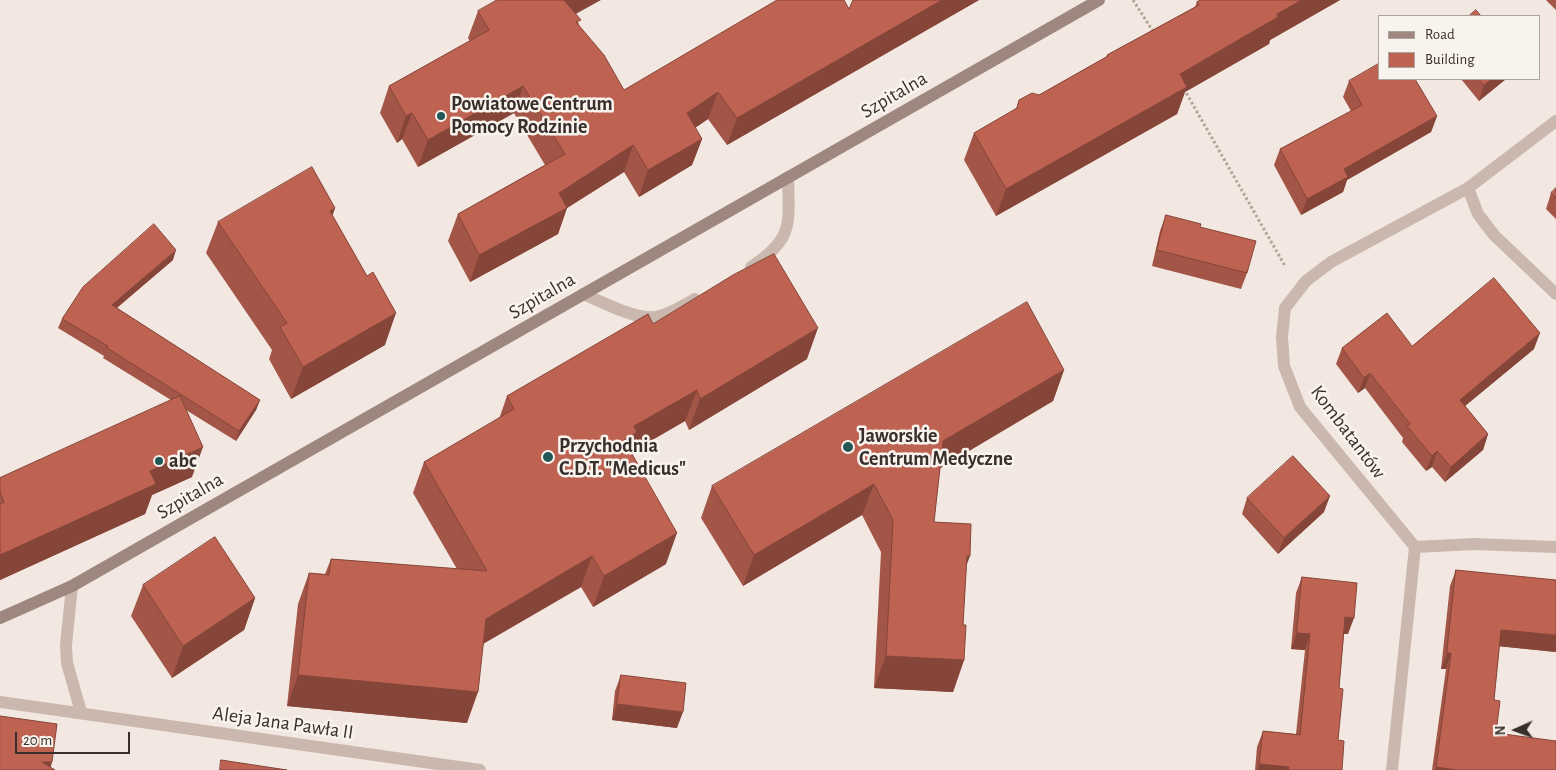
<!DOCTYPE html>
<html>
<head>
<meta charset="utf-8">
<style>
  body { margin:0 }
  #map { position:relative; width:1556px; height:770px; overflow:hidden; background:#f2e8e1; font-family:"Alegreya Sans",sans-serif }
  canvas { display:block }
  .legend { position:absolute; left:1378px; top:15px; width:162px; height:65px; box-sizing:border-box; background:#f9f3ed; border:1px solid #aca49f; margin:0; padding:6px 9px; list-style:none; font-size:15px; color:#382e2b }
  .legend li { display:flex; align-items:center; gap:10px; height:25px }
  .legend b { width:25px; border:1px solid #aca49f }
  .north { position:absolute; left:1491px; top:705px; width:50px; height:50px; -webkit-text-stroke:4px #f9f3ed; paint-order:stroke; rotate:268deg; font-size:14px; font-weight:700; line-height:20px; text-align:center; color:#382e2b }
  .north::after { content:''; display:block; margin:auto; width:18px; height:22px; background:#382e2b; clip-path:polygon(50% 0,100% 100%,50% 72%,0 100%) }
  .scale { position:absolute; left:15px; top:732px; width:115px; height:22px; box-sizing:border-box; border:2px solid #382e2b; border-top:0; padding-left:6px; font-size:15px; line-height:18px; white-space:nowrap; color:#382e2b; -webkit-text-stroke:4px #f9f3ed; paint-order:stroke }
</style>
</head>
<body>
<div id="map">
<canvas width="1556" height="770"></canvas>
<ul class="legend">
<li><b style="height:6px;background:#9d877e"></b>Road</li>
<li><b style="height:14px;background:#be6352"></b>Building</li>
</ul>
<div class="north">N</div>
<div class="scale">20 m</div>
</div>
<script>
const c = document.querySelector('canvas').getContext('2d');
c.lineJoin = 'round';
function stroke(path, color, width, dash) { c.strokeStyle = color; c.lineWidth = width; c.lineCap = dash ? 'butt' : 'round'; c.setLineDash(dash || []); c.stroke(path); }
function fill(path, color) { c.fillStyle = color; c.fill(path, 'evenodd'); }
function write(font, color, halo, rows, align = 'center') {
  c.font = font + ' "Alegreya Sans",sans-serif'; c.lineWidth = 5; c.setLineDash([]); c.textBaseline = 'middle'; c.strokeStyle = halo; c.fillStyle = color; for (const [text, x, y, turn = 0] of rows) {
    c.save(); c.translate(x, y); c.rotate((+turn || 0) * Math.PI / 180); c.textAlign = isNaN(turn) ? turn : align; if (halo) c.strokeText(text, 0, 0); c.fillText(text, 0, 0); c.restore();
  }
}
stroke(new Path2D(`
  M1133,0L1154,33
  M1184,89L1285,266`), '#b5a197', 3, [2.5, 2.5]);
stroke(new Path2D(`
  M751,267C794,239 789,224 788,177
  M583,294C603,302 635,320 656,317C670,314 683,306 695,299`), '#cab7ad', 12);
stroke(new Path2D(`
  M1468,188L1478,214L1494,235L1556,294
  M1415,547L1474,544L1556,547
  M72,586L66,645L67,663L81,712
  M0,702L480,770
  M1392,770L1415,547L1300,407L1284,366L1282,337L1285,308L1306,281L1331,262L1468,188L1556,121`), '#cab7ad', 12);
stroke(new Path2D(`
  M0,618L72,586L1099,0`), '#9d877e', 12);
fill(new Path2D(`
  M979,0L727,145L708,119L695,128L702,139L692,165L639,197L624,172L567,208L558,234L470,282L448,241L458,214L545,165L514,113L418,167L402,139L397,143L380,113L389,86L470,41L468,38L478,11L576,14L579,25L624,90L849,9Z
  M1201,0H1340L1270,40L1269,44L1185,92L1177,114L996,216L964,160L974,133L1016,109L1019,100L1039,95L1106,57L1107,55L1195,7L1197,2Z
  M1546,0H1556V10Z
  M1461,79H1506L1479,101Z
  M1349,81L1437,116L1431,132L1347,180L1343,192L1301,215L1274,165L1280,149L1351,111L1343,97Z
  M1551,193L1556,198V219L1546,209Z
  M335,208L332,216L385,345L291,399L269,359L272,350L206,253L218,222Z
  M1166,215L1200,227L1247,273L1241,289L1152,266L1160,231Z
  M173,260L117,308L260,400L256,410L236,441L186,410L192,477L152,495L145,514L0,580V478L171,400L103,358L104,356L58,328L62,319Z
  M653,324L807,359L689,430L685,421L631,452L666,564L593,607L581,587L483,644L467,723L287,706L298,604L309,573L325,574L331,559L457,569L413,493L424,462L499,419L507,396Z
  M1412,346L1534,349L1465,406L1488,434L1483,450L1445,482L1432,467L1426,471L1402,442L1403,438L1365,388L1358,393L1336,364L1342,348Z
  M1064,370L1053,401L940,468L934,522L966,566L963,625L964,660L953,692L874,688L881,552L862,515L743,586L701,518L712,486Z
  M1247,498L1324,512L1278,554L1242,514Z
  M1456,570L1556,652L1499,646L1494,700L1496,733L1556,770H1432L1446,669H1441L1450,586Z
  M1302,577L1348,634H1344L1339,688L1338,740L1342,770H1255L1257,747L1263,731L1296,734L1305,650L1291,649L1296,593Z
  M143,585L255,598L244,630L172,678L131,616Z
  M621,675L677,728L612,720L615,691Z`), '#a35547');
fill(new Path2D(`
  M563,0H601L554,26Z
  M942,0H979L727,145L737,118Z
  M1302,0H1340L1270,40L1269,44L1185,92L1177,114L996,216L1006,189L1180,74L1277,14Z
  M1492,79H1506L1479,101L1484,85Z
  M523,86L514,113L418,167L428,140Z
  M718,92L708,119L677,140L687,113Z
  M412,113L402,139L397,143L406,116Z
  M1437,116L1431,132L1347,180L1343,192L1301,215L1307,199L1344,169Z
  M702,139L692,165L639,197L648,170Z
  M633,145L624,172L567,208L558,234L470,282L479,255L559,193Z
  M335,208L324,240L330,211Z
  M176,250L173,260L108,315L112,305Z
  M396,313L385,345L291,399L303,367Z
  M818,328L807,359L689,430L700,399Z
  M1540,333L1534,349L1454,415L1460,400Z
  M1064,370L1053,401L932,473L943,441Z
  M1370,373L1365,388L1358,393L1364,378Z
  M697,390L685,421L630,453L624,440L634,426Z
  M260,400L256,410L236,441L239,431Z
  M1488,434L1483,450L1445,482L1451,467Z
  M203,447L192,477L152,495L145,514L0,580V555L150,471Z
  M1437,451L1432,467L1426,471L1432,456Z
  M874,484L862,515L743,586L754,555Z
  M1330,496L1324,512L1278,554L1284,538Z
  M677,533L666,564L593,607L604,576Z
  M592,556L581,587L474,649L486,619Z
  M967,556H970L958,588Z
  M255,598L244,630L172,678L183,646Z
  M1345,617L1354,618L1348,634L1339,633Z
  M1501,630L1556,635V652L1496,646Z
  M1297,633L1310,634L1305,650L1291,649Z
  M1447,653H1451L1446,669H1441Z
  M886,656L964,660L953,692L874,688Z
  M298,675L478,692L467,723L287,706Z
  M617,704L683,712L677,728L612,720Z
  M42,762H52L50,770Z
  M1259,764L1289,767L1287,770H1257Z
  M1436,767L1456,770H1435Z`), '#854539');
const building = new Path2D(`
  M497,0H564L581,20L576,22L604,55L624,90L748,17L777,0H844L849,9L853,0H942L737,118L718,92L687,113L702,139L648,170L633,145L559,193L567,208L479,255L458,214L565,154L523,86L428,140L412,113L406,116L389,86L489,30L478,11Z
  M1201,0H1302L1277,14L1278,17L1180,74L1187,87L1006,189L974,133L1017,108L1019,100L1032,93L1039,95L1108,56L1107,55L1199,5L1197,2Z
  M1476,10L1481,16H1469Z
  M1380,63V79H1415L1437,116L1344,169L1348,177L1307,199L1280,149L1362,105L1349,81Z
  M1479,79H1492L1484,85Z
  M312,167L335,208L330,211L367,276L373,272L396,313L303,367L280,327L287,323L218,222Z
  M1556,188V198L1551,193Z
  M1166,215L1201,224L1200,227L1256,241L1247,273L1157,250Z
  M154,224L176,250L112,305L260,400L239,431L107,348L108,346L62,319L83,287Z
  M774,254L818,328L700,399L697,390L634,426L637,432L624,440L677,533L604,576L592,556L486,619L478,692L298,675L309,573L329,575L331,559L487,571L424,462L514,409L507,396L648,314L653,324L733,275Z
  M1494,278L1540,333L1460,400L1488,434L1451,467L1437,451L1432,456L1407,426L1410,424L1370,373L1364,378L1342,348L1387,313L1412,346Z
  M1027,302L1064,370L943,441L934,522L971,524L970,556H967L963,625H966L964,660L886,656L893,520L874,484L754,555L712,486Z
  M180,396L203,447L150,471L156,484L0,555V504L4,502L0,492V478Z
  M1293,456L1330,496L1284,538L1247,498Z
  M215,537L255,598L183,646L143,585Z
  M1456,570L1556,580V635L1501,630L1494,700L1500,701L1496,733L1556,741V770H1456L1436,767L1451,653H1447Z
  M1302,577L1357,583L1354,618L1345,617L1339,688L1343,689L1338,740L1344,741L1342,770H1288L1289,767L1259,764L1263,731L1300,735L1310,634L1297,633Z
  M621,675L686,683L683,712L617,704Z
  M0,716L57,724L52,762H42L55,770H0Z
  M221,760L287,770H220Z`);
fill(building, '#be6352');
stroke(building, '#854539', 1);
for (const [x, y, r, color] of [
  [441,116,5,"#235756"],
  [848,447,6,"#235756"],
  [548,457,6,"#235756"],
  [159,461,5,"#235756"]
]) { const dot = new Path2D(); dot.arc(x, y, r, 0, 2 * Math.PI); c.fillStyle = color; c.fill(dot); stroke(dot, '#f9f3ed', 2); }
write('20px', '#382e2b', '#f9f3ed', [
  ["Szpitalna",894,95,-30],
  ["Szpitalna",542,296,-30],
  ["Kombatantów",1348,432,53],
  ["Szpitalna",190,496,-30],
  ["Aleja Jana Pawła II",283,723,8]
]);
write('bold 20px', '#382e2b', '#f9f3ed', [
  ["Powiatowe Centrum",451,104],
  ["Pomocy Rodzinie",451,127],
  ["Jaworskie",859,436],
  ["Centrum Medyczne",859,459],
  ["Przychodnia",559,446],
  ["C.D.T. \"Medicus\"",559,469],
  ["abc",169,461]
], 'left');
</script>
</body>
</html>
